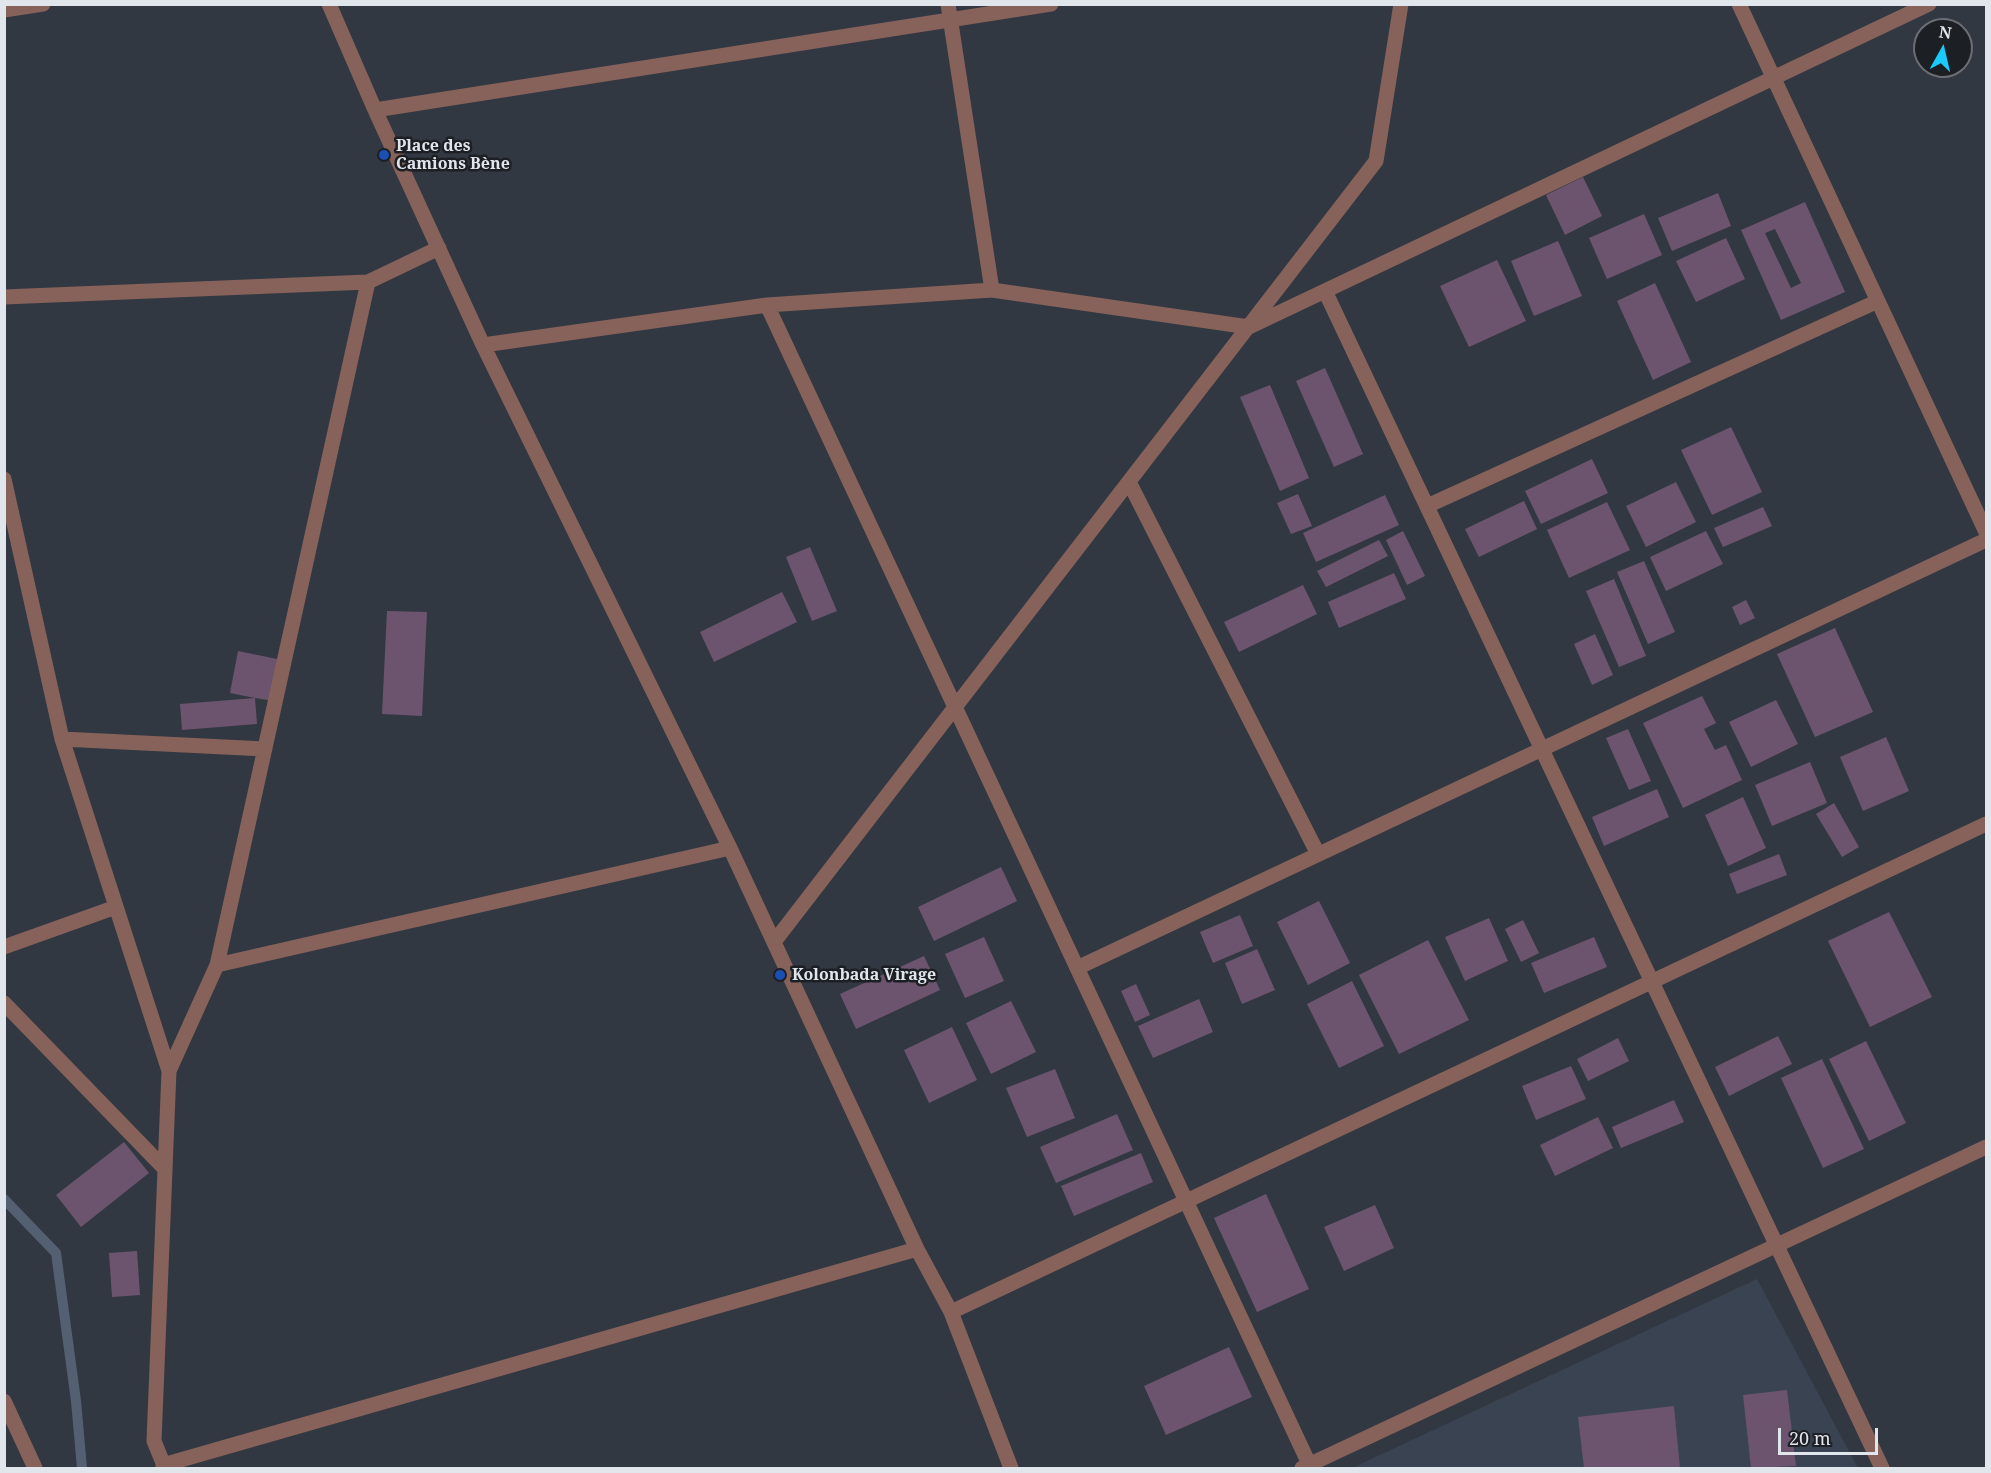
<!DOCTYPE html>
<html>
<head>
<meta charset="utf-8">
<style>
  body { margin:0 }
  #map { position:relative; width:1991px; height:1473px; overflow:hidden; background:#323842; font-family:"Noto Serif",serif }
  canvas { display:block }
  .frame { position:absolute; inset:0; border:6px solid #e1e5ec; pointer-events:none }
  .north { position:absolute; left:1913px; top:18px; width:60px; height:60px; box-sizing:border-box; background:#1c1f24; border:2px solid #6b6e74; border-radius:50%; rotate:8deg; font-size:16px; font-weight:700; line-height:24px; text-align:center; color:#e1e5ec }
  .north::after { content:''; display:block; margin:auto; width:21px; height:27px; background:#1acafc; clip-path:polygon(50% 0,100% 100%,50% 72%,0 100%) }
  .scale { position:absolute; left:1778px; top:1428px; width:100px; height:27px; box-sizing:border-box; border:3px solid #e1e5ec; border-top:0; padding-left:8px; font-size:18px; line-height:21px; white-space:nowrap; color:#e1e5ec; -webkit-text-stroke:4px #1c1f24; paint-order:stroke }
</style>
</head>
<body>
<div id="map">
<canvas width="1991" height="1473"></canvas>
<div class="frame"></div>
<div class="north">N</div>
<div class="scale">20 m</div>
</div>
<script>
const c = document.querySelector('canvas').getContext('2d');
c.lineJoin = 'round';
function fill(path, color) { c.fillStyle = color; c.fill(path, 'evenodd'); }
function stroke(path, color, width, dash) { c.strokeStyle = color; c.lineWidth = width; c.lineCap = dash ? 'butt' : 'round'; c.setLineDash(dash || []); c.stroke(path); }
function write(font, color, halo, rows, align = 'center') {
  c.font = font + ' "Noto Serif",serif'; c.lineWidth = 5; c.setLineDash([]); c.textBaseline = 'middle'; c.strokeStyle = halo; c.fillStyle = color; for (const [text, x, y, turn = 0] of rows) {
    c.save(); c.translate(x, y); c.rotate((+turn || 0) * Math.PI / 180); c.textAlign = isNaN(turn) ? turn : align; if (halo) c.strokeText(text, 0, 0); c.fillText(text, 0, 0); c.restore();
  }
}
fill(new Path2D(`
  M1757,1279L1858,1468H1352Z`), '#394352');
stroke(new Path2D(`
  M4,1199L56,1253L76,1401L82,1468`), '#545f72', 10);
fill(new Path2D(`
  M1583,177L1602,216L1565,235L1546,195Z
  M1718,193L1731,226L1672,251L1658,218Z
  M1805,202L1845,292L1781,320L1741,230ZM1775,229L1801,283L1791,288L1765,233Z
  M1644,214L1662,255L1607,279L1589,238Z
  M1726,238L1745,279L1696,302L1676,261Z
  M1558,241L1582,296L1534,316L1511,261Z
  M1497,260L1526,321L1469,347L1440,286Z
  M1655,283L1691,362L1653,380L1617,301Z
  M1325,368L1363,454L1334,467L1296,381Z
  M1270,385L1309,478L1280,491L1240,397Z
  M1731,427L1762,492L1712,515L1681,450Z
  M1592,459L1608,493L1541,524L1525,491Z
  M1676,482L1696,522L1646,547L1626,506Z
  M1298,494L1312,526L1291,534L1277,503Z
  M1385,495L1399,525L1316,562L1303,533Z
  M1524,501L1537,529L1479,557L1465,529Z
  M1607,502L1630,550L1569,578L1547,530Z
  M1763,507L1772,526L1723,547L1714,528Z
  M1403,531L1425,576L1407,585L1386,540Z
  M1706,531L1723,564L1666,591L1650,557Z
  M1379,540L1388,556L1326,587L1317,571Z
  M810,547L837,611L812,621L786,557Z
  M1644,561L1675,632L1648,644L1617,572Z
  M1394,573L1406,599L1339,628L1328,602Z
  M1614,579L1646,656L1619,667L1586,591Z
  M1303,585L1317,614L1239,652L1224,622Z
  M782,592L797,622L714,662L700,632Z
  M1746,600L1755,618L1740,625L1732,607Z
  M387,611L427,612L422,716L382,714Z
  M1835,628L1873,712L1815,737L1777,654Z
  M1595,634L1613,675L1592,685L1574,644Z
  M238,651L282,660L274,701L255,698L257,724L182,730L180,704L255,698L230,693Z
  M1702,696L1716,723L1704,729L1715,750L1726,745L1742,780L1683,808L1643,723Z
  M1776,700L1798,744L1751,767L1729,722Z
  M1628,729L1651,781L1629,790L1606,738Z
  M1886,737L1909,791L1863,811L1840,757Z
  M1810,762L1827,803L1772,826L1755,785Z
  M1657,789L1669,817L1604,846L1592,817Z
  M1743,797L1766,848L1728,866L1705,815Z
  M1834,803L1859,847L1842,857L1816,814Z
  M1779,854L1787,875L1737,894L1729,874Z
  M1001,867L1017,901L934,941L918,907Z
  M1319,901L1350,963L1308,985L1277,922Z
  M1889,912L1932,997L1870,1027L1828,941Z
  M1240,915L1253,946L1213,963L1200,932Z
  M1489,918L1508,961L1465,981L1445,937Z
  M1523,920L1539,953L1521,962L1505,929Z
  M984,937L1004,981L965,998L945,954Z
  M1594,937L1607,967L1544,993L1531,963Z
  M1428,940L1469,1020L1399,1054L1359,975Z
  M1257,949L1275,990L1242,1004L1225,963Z
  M924,956L940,990L856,1029L840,994Z
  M1352,981L1384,1046L1339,1068L1307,1004Z
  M1136,984L1150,1015L1135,1022L1121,991Z
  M1199,999L1213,1032L1153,1058L1138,1026Z
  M1011,1001L1036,1052L991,1074L966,1023Z
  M952,1027L977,1080L929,1103L904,1050Z
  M1778,1036L1792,1064L1729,1096L1715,1067Z
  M1618,1038L1629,1061L1588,1081L1577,1059Z
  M1866,1041L1906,1123L1869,1141L1829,1059Z
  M1822,1059L1864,1149L1823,1168L1781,1078Z
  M1571,1066L1586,1099L1536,1120L1522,1086Z
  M1055,1069L1075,1118L1027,1137L1006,1088Z
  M1674,1100L1684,1122L1621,1148L1612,1127Z
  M1117,1114L1133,1150L1056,1183L1040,1147Z
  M1598,1117L1613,1148L1555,1176L1540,1145Z
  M124,1142L149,1173L81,1227L56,1195Z
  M1141,1153L1153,1182L1074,1216L1061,1186Z
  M1266,1194L1309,1289L1257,1312L1214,1218Z
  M1375,1205L1394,1248L1344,1271L1324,1227Z
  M137,1251L140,1295L112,1297L109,1253Z
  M1229,1347L1252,1397L1166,1435L1144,1386Z
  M1787,1390L1796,1466L1751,1468L1743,1395Z
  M1674,1406L1680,1468H1584L1578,1417Z`), '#6c546f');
stroke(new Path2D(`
  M329,4L375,110L483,345L730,848L917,1249L951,1312L1011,1468
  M948,4L992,290
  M1739,4L1986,532
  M4,10L43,4
  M375,110L1051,4
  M368,282L217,965L730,848
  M1325,291L1882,1468
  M4,297L368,282L439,248
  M767,305L1311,1468
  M483,345L767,305L992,290L1249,327L1929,4
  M4,479L62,739L169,1071
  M1129,482L1318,854
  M1427,506L1878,301
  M62,739L265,749
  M774,942L1376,161L1401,4
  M4,947L116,907
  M1077,968L1986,540
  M4,1003L165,1169
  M951,1312L1986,824
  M4,1401L35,1468
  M163,1465L917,1249
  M165,1468L154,1441L169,1071L217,965
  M1302,1468L1986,1147`), '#87625a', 15);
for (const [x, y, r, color] of [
  [384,155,6,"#1a4fb4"],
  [780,975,6,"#1a4fb4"]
]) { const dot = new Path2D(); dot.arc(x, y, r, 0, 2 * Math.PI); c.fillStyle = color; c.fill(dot); stroke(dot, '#1c1f24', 2); }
write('bold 16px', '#e1e5ec', '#1c1f24', [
  ["Place des",396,146],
  ["Camions Bène",396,164],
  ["Kolonbada Virage",792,975]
], 'left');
</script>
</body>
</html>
